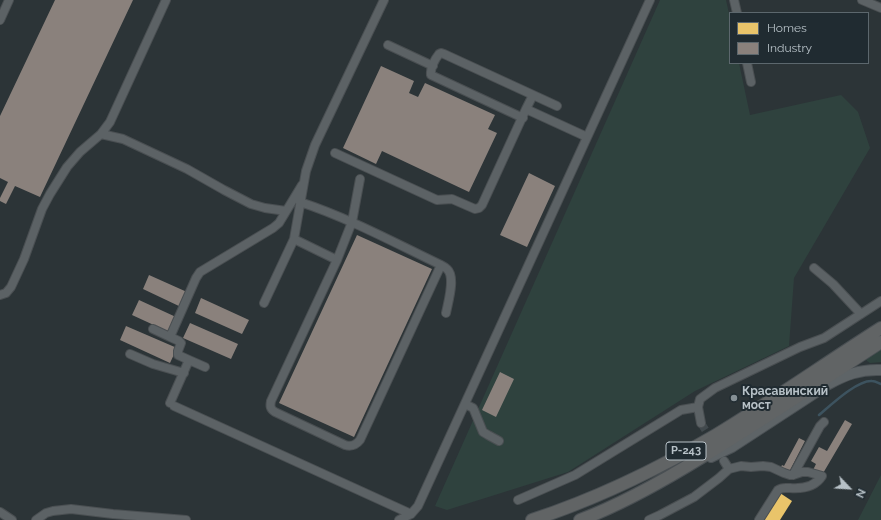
<!DOCTYPE html>
<html>
<head>
<meta charset="utf-8">
<style>
  body { margin:0 }
  #map { position:relative; width:881px; height:520px; overflow:hidden; background:#2c3437; font-family:Raleway,sans-serif }
  canvas { display:block }
  .legend { position:absolute; left:729px; top:12px; width:140px; height:52px; box-sizing:border-box; background:#202b31; border:1px solid #5c676d; margin:0; padding:5px 7px; list-style:none; font-size:12px; color:#b7c1c7 }
  .legend li { display:flex; align-items:center; gap:8px; height:20px }
  .legend b { width:20px; border:1px solid #5c676d }
  .north { position:absolute; left:829px; top:468px; width:40px; height:40px; -webkit-text-stroke:3px #202b31; paint-order:stroke; rotate:115deg; font-size:11px; font-weight:700; line-height:16px; text-align:center; color:#b7c1c7 }
  .north::after { content:''; display:block; margin:auto; width:14px; height:18px; background:#b7c1c7; clip-path:polygon(50% 0,100% 100%,50% 72%,0 100%) }
</style>
</head>
<body>
<div id="map">
<canvas width="881" height="520"></canvas>
<ul class="legend">
<li><b style="height:11px;background:#e9c46a"></b>Homes</li>
<li><b style="height:11px;background:#8a817c"></b>Industry</li>
</ul>
<div class="north">N</div>
</div>
<script>
const c = document.querySelector('canvas').getContext('2d');
c.lineJoin = 'round';
function fill(path, color) { c.fillStyle = color; c.fill(path, 'evenodd'); }
function stroke(path, color, width, dash) { c.strokeStyle = color; c.lineWidth = width; c.lineCap = dash ? 'butt' : 'round'; c.setLineDash(dash || []); c.stroke(path); }
function write(font, color, halo, rows, align = 'center') {
  c.font = font + ' Raleway,sans-serif'; c.lineWidth = 4; c.setLineDash([]); c.textBaseline = 'middle'; c.strokeStyle = halo; c.fillStyle = color; for (const [text, x, y, turn = 0] of rows) {
    c.save(); c.translate(x, y); c.rotate((+turn || 0) * Math.PI / 180); c.textAlign = isNaN(turn) ? turn : align; if (halo) c.strokeText(text, 0, 0); c.fillText(text, 0, 0); c.restore();
  }
}
fill(new Path2D(`
  M660,0H726L730,18V63H739L750,115L841,95L858,112L870,148L794,278L789,346L695,391L568,472L447,510L435,506Z
  M881,348V362L870,363L867,361L866,359Z
  M881,475V520H858Z`), '#2f423e');
fill(new Path2D(`
  M780,493L792,501L780,520H763Z`), '#e9c46a');
fill(new Path2D(`
  M55,0H133L40,197L15,186L6,204L0,201V198L8,182L0,178V116Z
  M381,66L414,81L409,93L418,97L425,83L495,115L488,129L497,133L469,192L382,151L376,164L343,148Z
  M529,173L555,186L527,247L500,235Z
  M357,235L432,269L354,437L279,403Z
  M149,275L187,292L181,307L143,289Z
  M201,298L249,320L242,334L195,313Z
  M139,300L176,317L169,332L132,315Z
  M190,323L238,344L231,359L183,338Z
  M126,326L177,348L170,363L120,340Z
  M500,372L514,379L496,417L482,410Z
  M845,420L852,424L822,475L813,470L816,464L811,461L819,447L827,451Z
  M799,438L805,441L788,474L780,469L782,465L784,466Z`), '#8a817c');
stroke(new Path2D(`
  M819,415C831,405 857,380 872,381C876,381 878,383 881,384`), '#3d535f', 2.5);
stroke(new Path2D(`
  M701,423L713,442`), '#41494d', 8, [8, 4]);
const minor = new Path2D(`
  M734,0L737,13
  M862,0L881,8
  M0,20L9,0
  M388,45L433,66
  M747,63L751,82
  M526,109L533,95
  M523,118L431,75C430,68 435,59 439,54L441,53L444,54L557,106
  M101,134L123,139L187,169L224,190L251,204L265,208L286,211
  M335,153L437,200L452,199L475,209L479,208L482,205L526,109L587,137
  M300,202C349,218 395,243 441,265C443,266 445,267 447,269C456,277 448,302 446,313
  M294,239L337,260L352,222L360,179
  M337,260L271,401C270,406 270,409 275,412L345,445C352,447 356,445 360,440L441,265
  M814,268L833,284L861,314
  M0,295L6,293L11,287L24,259L42,209L50,194L67,167L80,152L101,134L110,122L166,0
  M264,303L294,239L306,171L315,145L384,0
  M153,329L170,337
  M130,354L153,364L184,373
  M189,360L205,367
  M170,403L189,360L178,355V351L181,343L179,341L170,337L196,278L200,272L205,269L273,228L279,223L302,185
  M465,404L473,408L474,410L483,432L488,435L499,441
  M174,406L411,514
  M701,423L698,407L700,399L715,388L800,347L824,338L881,301
  M724,461L729,469
  M793,475L820,426L824,422
  M518,500L575,475L681,410L698,407
  M0,512L12,520
  M36,520L46,513L53,511L71,509L113,514L186,520
  M399,520L411,514L418,506L650,0
  M649,520L660,515L694,497L719,478L729,469L741,466L751,467L763,466L771,467L784,473L790,475H793L802,472H808L822,476C815,487 803,489 790,488C785,488 782,487 778,490L759,520`);
const major = new Path2D(`
  M711,457L732,447L827,385C845,375 860,369 881,370`);
const highway = new Path2D(`
  M532,520C596,499 658,469 716,435C772,401 826,363 881,328
  M580,520C623,504 663,481 702,457C763,420 821,381 881,342`);
stroke(minor, '#4a4f52', 10);
stroke(major, '#4a5054', 12);
stroke(highway, '#494f53', 14);
stroke(minor, '#5c6265', 8);
stroke(major, '#5e6467', 10);
stroke(highway, '#616465', 12);
for (const [x, y, r, color] of [
  [734,398,4,"#869095"]
]) { const dot = new Path2D(); dot.arc(x, y, r, 0, 2 * Math.PI); c.fillStyle = color; c.fill(dot); stroke(dot, '#202b31', 1.5); }
for (const [x, y, w] of [
  [686,451,40]
]) { const box = new Path2D(); box.roundRect(x - w / 2, y - 9, w, 18, 3); c.fillStyle = '#202b31'; c.fill(box); stroke(box, '#b7c1c7', 1); }
write('bold 11px', '#b7c1c7', null, [
  ["Р-243",686,451]
]);
write('bold 12px', '#b7c1c7', '#202b31', [
  ["Красавинский",742,391],
  ["мост",742,405]
], 'left');
</script>
</body>
</html>
